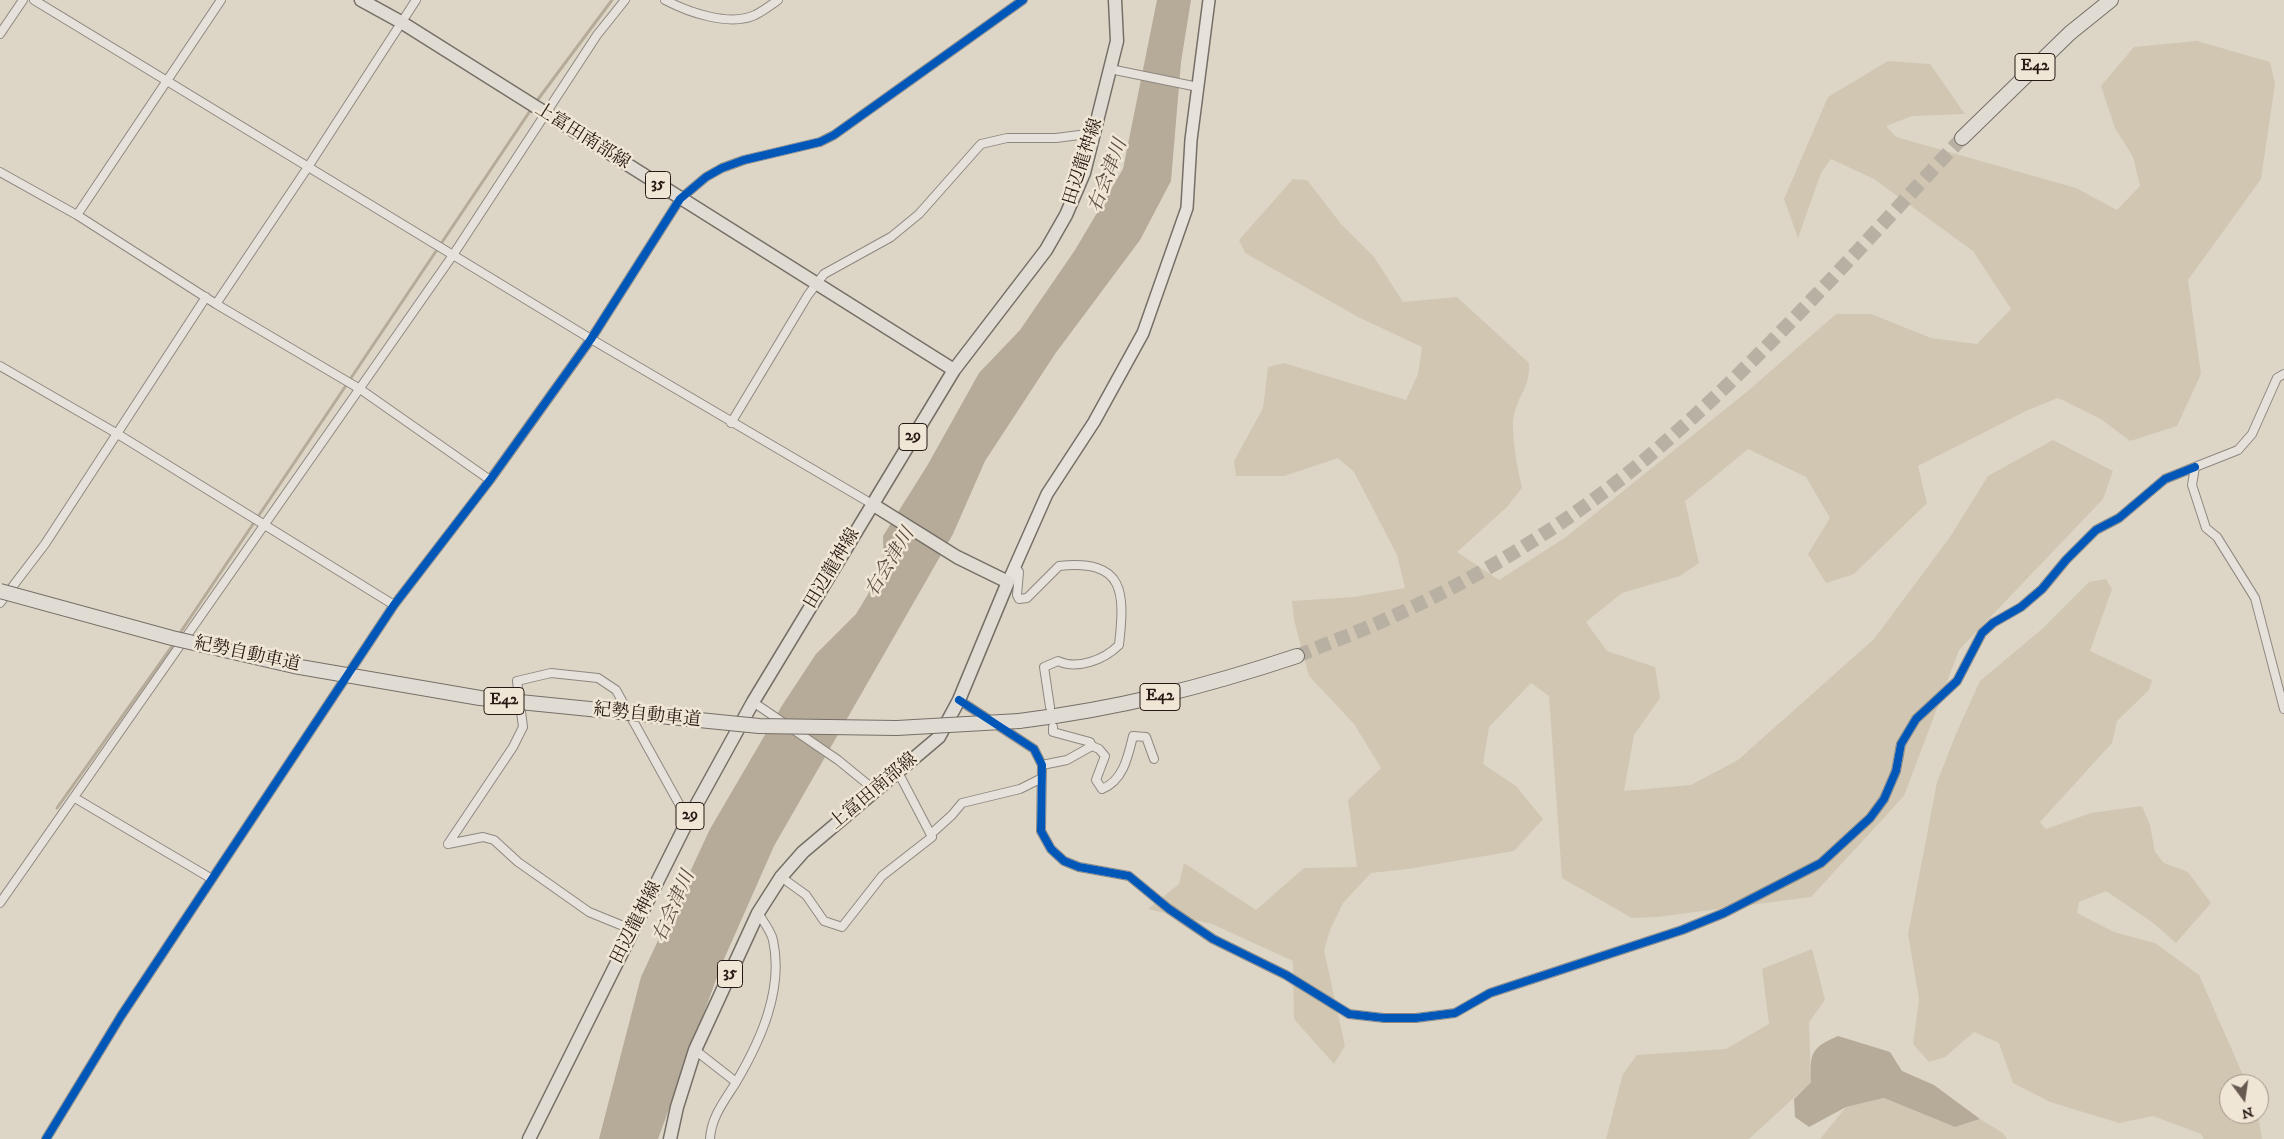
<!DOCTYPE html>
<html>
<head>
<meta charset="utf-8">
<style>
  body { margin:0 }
  #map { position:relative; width:2284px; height:1139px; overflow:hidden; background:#ddd6c7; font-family:"IM FELL DW Pica",serif }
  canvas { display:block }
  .north { position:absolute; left:2219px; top:1074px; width:50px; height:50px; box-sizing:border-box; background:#efe6d5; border:1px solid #9f9487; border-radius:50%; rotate:166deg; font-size:14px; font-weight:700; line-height:20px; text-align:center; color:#261812 }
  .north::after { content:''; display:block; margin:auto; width:18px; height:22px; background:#665a51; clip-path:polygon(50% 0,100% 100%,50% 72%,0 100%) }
</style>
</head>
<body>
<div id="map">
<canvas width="2284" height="1139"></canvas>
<div class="north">N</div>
</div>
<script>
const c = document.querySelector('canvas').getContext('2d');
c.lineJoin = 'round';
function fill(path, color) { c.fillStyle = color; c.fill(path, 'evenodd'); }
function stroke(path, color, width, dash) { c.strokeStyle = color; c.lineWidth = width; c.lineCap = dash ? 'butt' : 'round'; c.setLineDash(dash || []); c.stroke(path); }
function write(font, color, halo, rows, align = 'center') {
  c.font = font + ' "IM FELL DW Pica","Noto Serif JP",serif'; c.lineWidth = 5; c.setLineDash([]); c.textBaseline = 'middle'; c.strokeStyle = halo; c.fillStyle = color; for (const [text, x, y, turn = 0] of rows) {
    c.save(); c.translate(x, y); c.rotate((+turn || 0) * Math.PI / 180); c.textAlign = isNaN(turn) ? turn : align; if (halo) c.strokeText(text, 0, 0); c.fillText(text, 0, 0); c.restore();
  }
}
fill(new Path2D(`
  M2197,41L2270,62L2275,84L2261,179L2188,280L2201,374L2177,426L2130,441L2101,419L2058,398L2028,410L1918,466L1927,503L1854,574L1826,583L1808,554L1830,518L1806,477L1748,449L1685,501L1699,563L1680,576L1622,593L1586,622L1607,651L1655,667L1660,698L1634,735L1624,791L1691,785L1738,760L1874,639L1950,537L1988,476L2053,440L2113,471L2103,499L1959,650L1904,796L1811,897L1657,917L1632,918L1562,878L1549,696L1531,683L1489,727L1483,764L1516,786L1543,819L1514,851L1408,869L1371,873L1343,903L1330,930L1324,950L1345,1046L1334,1064L1294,1019L1293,961L1212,924L1148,909L1179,884L1184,863L1256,910L1304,868L1357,867L1348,800L1381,768L1354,724L1309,676L1294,620L1292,601L1354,597L1405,588L1397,555L1354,472L1338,458L1284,476H1236L1234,461L1263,408L1268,367L1284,363L1406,400L1418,374L1422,347L1360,318L1245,253L1239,240L1293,179L1307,180L1341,224L1374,257L1403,302L1457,297L1529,363C1530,386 1521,391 1515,411C1509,428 1518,470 1522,488L1507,507L1457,552L1499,580L1566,537L1749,390L1836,314H1871L1931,338L1977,344L2011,309L1973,251L1874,179L1831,159L1821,173L1798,238L1784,199L1828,97L1888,61L1930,64L1965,114L1912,116L1886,126L1896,137L2076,188L2117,210L2140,186L2133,157L2115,128L2101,86L2134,47Z
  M2106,579L2112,589L2090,651L2152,680L2149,690L2117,721L2112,743L2040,822L2046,829L2091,813L2142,806L2150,825L2155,852L2164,863L2188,872L2211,903L2176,943L2152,922L2106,891L2079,902L2077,913L2114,932L2155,943L2199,975L2247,1084H2229V1114H2258L2262,1139H2204L2201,1134L2153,1116L2119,1123L2050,1102L2013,1083L1999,1043L1974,1032L1945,1057L1929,1062L1913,1044L1919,999L1908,934L1937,782L1956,734L1980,681L2042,629L2089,582Z
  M1812,949L1825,1000L1809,1022L1811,1082L1749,1139H1606L1623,1074L1637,1055L1726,1049L1769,1024L1762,969Z
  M1884,1098L1955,1127L1980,1119L2003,1133L2007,1139H1820L1846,1107Z`), '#d0c6b2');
fill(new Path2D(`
  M1157,0H1191L1181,62L1171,181L1140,240L1055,354L985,461L953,534L774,846L721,966L658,1139H599L641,977L710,829L783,704L816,654L856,614L884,568L883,536L927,466L979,373L1020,330L1075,250L1123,169Z
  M1838,1036L1890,1052L1902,1071L1934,1085L1980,1119L1955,1127L1884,1098L1846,1107L1809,1127L1795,1117L1794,1099L1811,1082C1810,1054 1810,1048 1838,1036Z`), '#b6aa98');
stroke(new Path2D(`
  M536,102L612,0
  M178,636L532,108
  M57,808L175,642`), '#b6aa98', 3);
stroke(new Path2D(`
  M1297,656C1328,643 1359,632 1389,618C1477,579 1569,523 1643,461C1759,364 1859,248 1962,138`), '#b8b0a3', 14, [14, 7]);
const street = new Path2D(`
  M34,0L591,339L872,504
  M665,0C688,12 729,27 755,15C763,11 771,5 778,0
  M0,34L23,0
  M1110,69L1198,87
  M0,172L77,215L216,304L360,389L490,480
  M77,215L221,0
  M216,304L308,167L416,0
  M0,366L116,433L394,605
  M2284,374L2277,378L2252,434L2238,450L2195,467L2192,485L2206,528L2217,537L2255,598L2284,709
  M731,423L808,295L824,274L891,237L919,214L981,144L1007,138H1056L1095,133
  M1014,565L1019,572L1017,595L1019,599L1027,598L1059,566C1125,559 1125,592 1119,645C1104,660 1077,670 1058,661L1044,667L1050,707
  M0,603L45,544L206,297
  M959,700L1034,749L1042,765L1041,831L1051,849L1064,861L1079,867L1129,876L1169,909L1213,939L1286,975L1349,1014L1384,1018H1416L1455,1013L1490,993L1682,930L1724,913L1821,863L1870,818L1884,799L1896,771L1901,744L1916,719L1957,681L1982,633L1993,623L2021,607L2042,589L2066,560L2096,530L2119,518L2165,479L2195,467
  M753,702L838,760L876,791
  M1053,727V732L1090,742L1092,746
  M1042,765L1067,760L1092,746L1099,749L1105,756L1096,780L1102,789C1123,781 1128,757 1133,736L1146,737L1154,759
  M75,798L212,879
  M931,834L952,815L962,803L1020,789L1042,778
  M448,844L513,747L523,727L517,681L551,673L598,678L616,690L688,820
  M448,844L483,837L494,840L518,862L589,912L633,930
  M781,877L806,895L824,921L842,927L882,876L932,837L898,772
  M0,903L453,255L597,35L625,0
  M695,1050L736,1082
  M46,1139L121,1016L394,605L490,480L591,339L680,199L706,177L722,168L744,160L820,142L834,135L1023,0
  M710,1139C711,1118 724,1101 735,1084C760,1042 784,990 773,940C771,931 763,921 758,913`);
const secondary = new Path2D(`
  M1008,582L1047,494L1094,422L1143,333L1187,208L1191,140L1209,0`);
const primary = new Path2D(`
  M361,0L401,22L954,370
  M529,1139L688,820L753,702L954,370L1046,250L1066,215L1084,173L1117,41L1115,0
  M670,1139L677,1107L695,1050L758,913L781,877L803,852L939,737L959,700L1008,582L957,557L872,504`);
const highway = new Path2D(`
  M1962,138L2070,33L2111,0
  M1019,721C1117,709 1204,687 1297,656`);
stroke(street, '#8e8880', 10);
stroke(secondary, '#756f67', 14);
stroke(primary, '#756f67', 15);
stroke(highway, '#756f67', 16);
stroke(street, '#e6e1da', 8);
stroke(secondary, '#e6e1da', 11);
stroke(primary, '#e0dcd4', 12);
stroke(highway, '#e0dcd4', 14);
const highwayBridge = new Path2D(`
  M0,591L172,638L294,666L480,698L759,726L897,728L1019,721`);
stroke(highwayBridge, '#756f67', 16, []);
stroke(highwayBridge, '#e0dcd4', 14);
stroke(new Path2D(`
  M959,700L1034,749L1042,765L1041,831L1051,849L1064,861L1079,867L1129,876L1169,909L1213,939L1286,975L1349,1014L1384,1018H1416L1455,1013L1490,993L1682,930L1724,913L1821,863L1870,818L1884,799L1896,771L1901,744L1916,719L1957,681L1982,633L1993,623L2021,607L2042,589L2066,560L2096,530L2119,518L2165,479L2195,467
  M46,1139L121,1016L394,605L490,480L591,339L680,199L706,177L722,168L744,160L820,142L834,135L1023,0`), '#0057b8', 8);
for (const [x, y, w] of [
  [2035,67,40],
  [658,185,25],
  [913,437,28],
  [1160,697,40],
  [504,701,40],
  [690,816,28],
  [730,974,25]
]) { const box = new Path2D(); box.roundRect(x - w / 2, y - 13.5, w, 27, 4); c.fillStyle = '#efe6d5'; c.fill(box); stroke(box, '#261812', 1); }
write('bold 16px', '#261812', null, [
  ["E42",2035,67],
  ["35",658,185],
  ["29",913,437],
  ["E42",1160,697],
  ["E42",504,701],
  ["29",690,816],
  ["35",730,974]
]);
write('18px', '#261812', '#efe6d5', [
  ["上富田南部線",582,137,32],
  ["田辺龍神線",1084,162,-72],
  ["田辺龍神線",833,569,-59],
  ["紀勢自動車道",247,655,12],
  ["紀勢自動車道",647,716,6],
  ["上富田南部線",874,792,-40],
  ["田辺龍神線",637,923,-63]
]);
write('italic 19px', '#594b40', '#efe6d5', [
  ["右会津川",1109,176,-69],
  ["右会津川",891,563,-59],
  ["右会津川",675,907,-66]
]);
</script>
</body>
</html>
